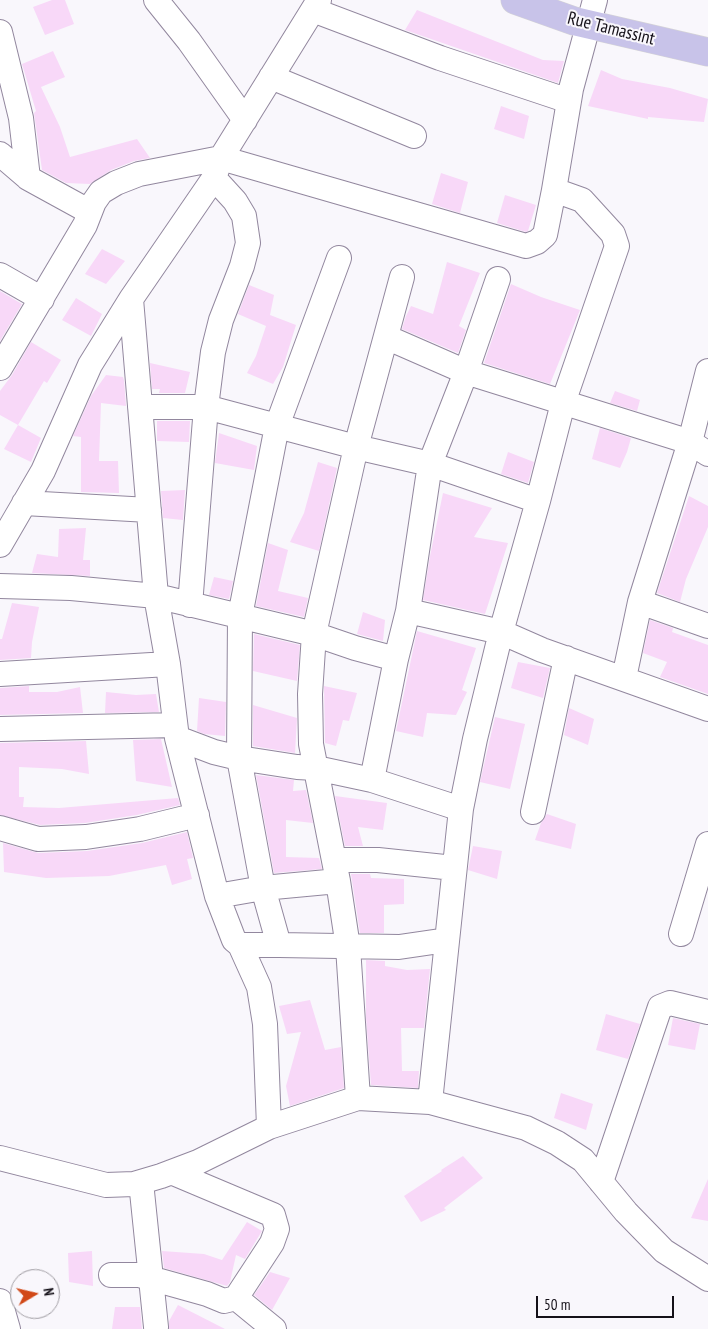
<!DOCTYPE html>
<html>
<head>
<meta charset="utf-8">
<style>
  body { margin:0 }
  #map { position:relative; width:708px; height:1329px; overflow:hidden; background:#f9f7fc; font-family:"PT Sans Narrow",sans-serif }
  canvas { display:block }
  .north { position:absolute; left:10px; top:1269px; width:50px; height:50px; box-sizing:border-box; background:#f9f7fc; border:1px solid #9e9ba1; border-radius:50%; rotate:81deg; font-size:14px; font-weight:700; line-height:20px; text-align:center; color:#151119 }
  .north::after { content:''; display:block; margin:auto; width:18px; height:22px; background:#d14918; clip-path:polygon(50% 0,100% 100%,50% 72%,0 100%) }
  .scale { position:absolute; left:536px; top:1296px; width:138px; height:22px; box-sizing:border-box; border:2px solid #151119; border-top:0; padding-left:6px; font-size:15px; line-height:18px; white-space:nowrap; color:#151119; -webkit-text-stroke:4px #f9f7fc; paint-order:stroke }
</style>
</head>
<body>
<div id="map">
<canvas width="708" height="1329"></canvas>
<div class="north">N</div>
<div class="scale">50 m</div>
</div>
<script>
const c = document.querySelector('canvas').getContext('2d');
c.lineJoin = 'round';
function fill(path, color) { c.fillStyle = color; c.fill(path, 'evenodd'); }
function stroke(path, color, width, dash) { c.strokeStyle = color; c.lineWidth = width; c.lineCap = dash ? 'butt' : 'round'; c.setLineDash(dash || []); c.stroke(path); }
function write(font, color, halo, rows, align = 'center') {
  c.font = font + ' "PT Sans Narrow",sans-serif'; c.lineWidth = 4; c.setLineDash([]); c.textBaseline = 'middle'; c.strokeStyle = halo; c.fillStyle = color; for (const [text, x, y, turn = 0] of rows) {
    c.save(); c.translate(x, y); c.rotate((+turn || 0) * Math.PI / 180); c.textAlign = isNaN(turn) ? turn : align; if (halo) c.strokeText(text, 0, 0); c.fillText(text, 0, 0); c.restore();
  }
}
fill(new Path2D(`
  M52,0H65L74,24L45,35L33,7Z
  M417,10L543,60L564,61L558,83L405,30Z
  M53,51L65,77L41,87L60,127L70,157L137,139L150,158L134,161L111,170L90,184L66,183L42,170L34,113L36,111L22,64Z
  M601,70L622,79L670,88L708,99L704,122L648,117V119L588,106Z
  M501,106L529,116L524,139L494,129Z
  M441,173L468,182L460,213L432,204Z
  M505,195L536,205L528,231L526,232L497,223Z
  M102,249L125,261L106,284L85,274Z
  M447,262L480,273L459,326L466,330L458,353L402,329L406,316L411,306L433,314Z
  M511,284L541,297L580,310L550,384L484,363Z
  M249,285L274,295L270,315L296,325L283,367L273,384L247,373L256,356L266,326L238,314Z
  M0,291L22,304L0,341Z
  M76,298L102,314L91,336L62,320Z
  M31,342L61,360L47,383L44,381L18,425L0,415V391L12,375Z
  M150,363L190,372L185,393H159L160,389H152Z
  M106,375L123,377L124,380L126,406L101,403L99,461H118L119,493L81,492V437L73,436L91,396Z
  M615,391L640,400L637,411L610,403Z
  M157,421H190L189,442L157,441Z
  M18,425L41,438L31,462L4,449Z
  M600,428L631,438L627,452L620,468L592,459Z
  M219,433L257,446L254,470L215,463Z
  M508,452L534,462L528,483L501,474Z
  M318,462L337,468L319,551L290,542L304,513Z
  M185,490L183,520L163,518L161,491Z
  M443,493L492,508L474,537L508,543L485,614L423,600L430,556Z
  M689,496L708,506V527L686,579L680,602L657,593Z
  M86,528L83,560H90V576L32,573L37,554L58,557L59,529Z
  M268,543L288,550L278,591L308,598L304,617L256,606Z
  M214,577L233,581L229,599L209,595Z
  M12,603L39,607L32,642L31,658L0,660V639H2Z
  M363,612L385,620L383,641L357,634Z
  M650,620L673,628L672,632L708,645V694L660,677L667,662L643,653Z
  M417,631L476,648L462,690L467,692L456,715L427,713L423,737L396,731Z
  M254,634L300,645L297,681L253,671Z
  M518,662L550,668L543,698L511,688Z
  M29,686V692H57L80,687L83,713L0,715V688Z
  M324,686L357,693L349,721L343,720L336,746L325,743Z
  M106,692L136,695L156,694L159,712L105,713Z
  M199,698L226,702L225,736L204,734L197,731Z
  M253,705L297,718L295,753L253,746Z
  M569,708L594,719L588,745L564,735Z
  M495,717L525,724L510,789L480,782Z
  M161,739L172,787L136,781L133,740Z
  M86,741L89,774L62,769L19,767V797H24L23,807L59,808L178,798L180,805L137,815L85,823L40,825L0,815V743Z
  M256,775L294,780L293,791L306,790L313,823L286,820V857L319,858L322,869L274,873Z
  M335,796L387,803L383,830L358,827L363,846H345Z
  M547,814L576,824L571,849L535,840L541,823Z
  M187,832L193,858L187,859L192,879L172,885L166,865L109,876L46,878L4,872L3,843L38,853L87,851L142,843Z
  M473,846L502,851L497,879L468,870Z
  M351,874H370L371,878L404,879V904L384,905V933H360Z
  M366,960L385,961V966L407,970L430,969L424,1028H401L402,1071H419L418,1088L371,1085L366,1017Z
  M310,1000L325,1050L341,1047L344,1088L290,1106L286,1086L301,1032L287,1034L279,1006Z
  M606,1014L640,1024L628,1059L596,1050Z
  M673,1018L700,1024L695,1050L668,1045Z
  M561,1093L593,1104L586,1130L554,1118Z
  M463,1156L483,1178L444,1208L446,1210L421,1222L404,1196L442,1171L441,1170Z
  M708,1179V1221L691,1218Z
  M247,1222L262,1231L245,1259L236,1255L230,1282L227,1286L164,1268L162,1251L204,1254L222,1260Z
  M92,1251L93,1286L69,1282L68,1253Z
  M270,1272L290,1278L272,1310L254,1295Z
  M178,1305L225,1329H169V1321Z
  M115,1307H140L142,1329H112Z`), '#f8d8f8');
const minor = new Path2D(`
  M156,0L189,41L245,120
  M313,10L440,58L569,101
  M0,32L21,118L28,178L90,212
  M271,77L414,136
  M0,154L28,178
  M0,275L42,299
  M131,299L156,596L168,664L177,738L217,896L234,940L240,945H279L399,947L447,940
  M386,337L466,372L690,442L708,454
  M0,368L85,225L94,202L101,192L116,183L139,174L221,158L526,246L537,242L545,235L554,190
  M140,407H206L356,447L430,464L538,501
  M24,503L149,510
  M0,545L43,471L90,365L131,299L214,178L221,158L319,0
  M0,586L71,588L156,596L314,634L355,648L396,659
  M640,602L708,626
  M190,605L206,407L213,352L221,320L242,266L248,243L244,216L235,201L214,178
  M408,611L501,632L542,650L708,709
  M0,674L168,664
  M624,678L640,602L690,442L708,371
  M0,729L175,725
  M177,738L214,752L239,758L297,767L316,768L372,780L461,809
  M372,780L396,659L408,611L430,464L466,372L498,279
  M533,812L566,658
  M0,828L38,839L86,837L140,829L197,815
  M334,860H378L454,868
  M217,896L263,888L338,881
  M681,934L708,844
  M240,945L259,987L265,1024L269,1127
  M279,945L263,888L239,758L240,616L277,426L339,258
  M358,1098L348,947L338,881L311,744L310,694L314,634L356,447L402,277
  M430,1102L461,809L475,739L501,632L538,501L563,403L617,246L613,234L582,200L554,190L571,89L595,0
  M0,1158L106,1185L134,1184L161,1176L198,1162L269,1127L358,1098L430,1102L526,1128L557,1143L583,1160L626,1212L664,1251L708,1279
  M141,1182L156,1327
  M601,1182L660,1007L670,1003L708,1012
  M111,1275H139L207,1294L224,1301L236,1298L272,1243L277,1229L273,1215L171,1172
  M236,1298L274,1329
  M0,1301L8,1329`);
const major = new Path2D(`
  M515,0L574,21L708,52`);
stroke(minor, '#92879e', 26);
stroke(major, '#d5d4d6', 29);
stroke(minor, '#fff', 24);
stroke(major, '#c8c3e9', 28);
write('18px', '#151119', '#f9f7fc', [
  ["Rue Tamassint",611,29,14]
]);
</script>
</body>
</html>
